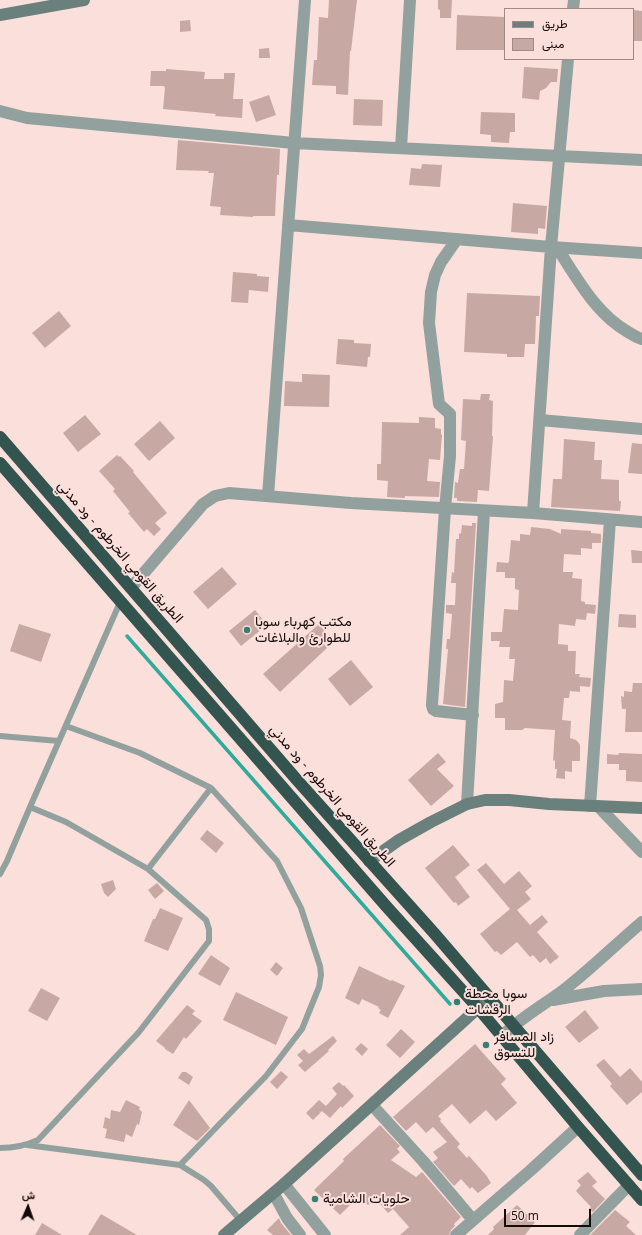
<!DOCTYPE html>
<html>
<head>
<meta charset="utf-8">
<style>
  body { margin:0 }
  #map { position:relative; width:642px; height:1235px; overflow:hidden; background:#fadfdb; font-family:"Open Sans",Vazirmatn,sans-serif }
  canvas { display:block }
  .legend { position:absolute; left:504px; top:8px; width:130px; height:52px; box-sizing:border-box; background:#fadfdb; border:1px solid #9e8a87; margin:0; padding:5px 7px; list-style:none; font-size:12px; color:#150a09 }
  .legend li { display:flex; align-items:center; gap:8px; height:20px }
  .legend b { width:20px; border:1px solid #9e8a87 }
  .north { position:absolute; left:8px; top:1187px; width:40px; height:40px; -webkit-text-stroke:3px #fadfdb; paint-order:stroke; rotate:2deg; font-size:11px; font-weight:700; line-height:16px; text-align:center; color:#150a09 }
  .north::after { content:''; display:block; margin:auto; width:14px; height:18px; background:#150a09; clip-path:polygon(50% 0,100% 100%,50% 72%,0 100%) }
  .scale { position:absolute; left:504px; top:1209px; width:87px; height:18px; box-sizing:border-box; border:2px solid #150a09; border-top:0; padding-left:5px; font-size:12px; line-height:14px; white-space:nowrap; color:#150a09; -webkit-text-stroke:3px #fadfdb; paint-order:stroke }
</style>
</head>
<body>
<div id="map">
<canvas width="642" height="1235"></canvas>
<ul class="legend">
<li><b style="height:5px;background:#6a807c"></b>طريق</li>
<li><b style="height:11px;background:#c8a8a3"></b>مبنى</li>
</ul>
<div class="north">ش</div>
<div class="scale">50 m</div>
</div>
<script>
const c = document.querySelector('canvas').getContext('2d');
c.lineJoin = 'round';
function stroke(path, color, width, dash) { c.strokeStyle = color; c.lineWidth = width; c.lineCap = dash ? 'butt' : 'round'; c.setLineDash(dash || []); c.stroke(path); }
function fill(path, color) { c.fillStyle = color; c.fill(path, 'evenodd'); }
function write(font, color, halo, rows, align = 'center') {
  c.font = font + ' "Open Sans",Vazirmatn,sans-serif'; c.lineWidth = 4; c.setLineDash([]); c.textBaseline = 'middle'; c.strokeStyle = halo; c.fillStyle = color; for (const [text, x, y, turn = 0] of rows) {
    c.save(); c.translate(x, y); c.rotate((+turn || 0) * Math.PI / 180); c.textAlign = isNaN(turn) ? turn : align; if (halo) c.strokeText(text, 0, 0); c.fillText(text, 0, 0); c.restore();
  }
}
stroke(new Path2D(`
  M127,636L450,1004`), '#30aa9a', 3.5);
fill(new Path2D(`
  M329,0H357L351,51H350L348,95L336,94V86L312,85L314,60H317L319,17L328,18Z
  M438,0H452L451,18H440V10L438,9Z
  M633,10L642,11V41H633Z
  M457,15L505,17V50H456Z
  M190,20L191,31L180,32V21Z
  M269,48L270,58H259V49Z
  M524,67L558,69L557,82H551L546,88L540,91L539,100L522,98Z
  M166,69L205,72L204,79H224V73H235L233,99H243L242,118L215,116L216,114L163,109L165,88L164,86H150L151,71H166Z
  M269,95L276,115L256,122L249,102Z
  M354,99L383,100L382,126L353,125Z
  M481,112L515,113V132H510L509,143L491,142V135L480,134Z
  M178,140L280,149L279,175H277L275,216H253V217L220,215L221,207L210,206L214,173H208L209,171L176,170Z
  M422,164L442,165L440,187L409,185L411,168L421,169Z
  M513,203L547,206L545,229L538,228V234L511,232Z
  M233,272L257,274V276L269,277L268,292L249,290L248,303L231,302Z
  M467,293L540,296L539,316H536L535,344H525L524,357H507V354L464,352Z
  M59,311L71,326L45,348L32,333Z
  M338,339L354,340V343L371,344L370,357H368L367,367L336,364Z
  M302,374L330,375L329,407L284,406L285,381L302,382Z
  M481,394H490L489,400L493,401L492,436H493L489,491L478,490L477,502L457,501V498H454L455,482L458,483L460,469H464L466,441L461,440L463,399L480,400Z
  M85,415L101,434L78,452L63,433Z
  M419,417L435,418V428L441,429V434L442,435L440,460L429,459L427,481L440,482L439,497L405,496V498L387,497L388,481L377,480V464H381L382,422L419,423Z
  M160,421L175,438L149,461L134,444Z
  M564,439L595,442L594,460H602L601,479L619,480V501H621L620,511L551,507L553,479H562Z
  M632,443L642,444V474L628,473Z
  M117,455L119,457L120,456L134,471L133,472L167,513L155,523L161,529L154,536L147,529L144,532L128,513L130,512L113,491L115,489L99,471Z
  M472,523H476L465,707L443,704L448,649H446L447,639H450L452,614L446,613V605H455L456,583H451L452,572L454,573L456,539H459V533L461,534L462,525L472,526Z
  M531,527L550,529L561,534V529L591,531V533L601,534V543H592V549L581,548V555L564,554L563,572H573L572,578L582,579L581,601L585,602V604L596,605L595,614L587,613L586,620L576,619L575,626L559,624L558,644L568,645V651H576L575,674H580L579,677L591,678L590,687L580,686V692L570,691L569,698H564L562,720L571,721L570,738L576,740L578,742L580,745V761H572V772L565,771V779L556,778L557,769H555V760L553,761L555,730L525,728L522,730H505V718H495V704L503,702L504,680L513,681L515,659H509L510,647H499L500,641H491V632H502L504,609L518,610L519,590L515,589V578H505V572H496L497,562L508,563L509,561L511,540L520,541V534L530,535Z
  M631,550L642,551V563H632Z
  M222,567L237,584L208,609L193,592Z
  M255,610L267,625L241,646L229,631Z
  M619,614L636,615V628L618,627Z
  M19,624L51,634L41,662L10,651Z
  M319,624L327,633L321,638L326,643L324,644L327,648L280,692L263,674Z
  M351,660L373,687L350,706L328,679Z
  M633,683H642V732H625L626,709H622L621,696L624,697V691L632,692Z
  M438,753L446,762L437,769L454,786L431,806L408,780Z
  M619,753L642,754V782L626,781V770H619V764H607V754L618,755Z
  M207,830L224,843L216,853L200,839Z
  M453,845L470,865L455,877L470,897L458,906L456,902L454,903L425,868Z
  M486,863L504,884L519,871L532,886L525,892L531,899L517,910L530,925L542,915L548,922L537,932L559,957L550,964L546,958L540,963L533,955L530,957L517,942L501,955L497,951L495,952L480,934L510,909L477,870Z
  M113,880L116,889L108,897L104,893L101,884Z
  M157,883L164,891L155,899L148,890Z
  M160,908L183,918L168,951L144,941L153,919H155Z
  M211,955L230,968L220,986L198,974Z
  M276,962L283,968L277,976L270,970Z
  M359,966L391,981L392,980L405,986L388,1018L379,1013L381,1010L378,1008L379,1007L362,999L359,1005L345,998Z
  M41,988L60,998L47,1021L28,1011Z
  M236,992L288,1017L276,1045L223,1020Z
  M187,1005L195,1011L192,1014L202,1021L186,1039L184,1037L173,1054L165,1049V1048L156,1041Z
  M585,1010L599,1028L579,1043L565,1027Z
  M401,1029L415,1042L400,1058L386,1045Z
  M333,1036L337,1041L328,1050L329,1051L305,1072L298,1065L303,1061L297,1055L304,1049L309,1054Z
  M361,1043L368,1049L362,1056L355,1049Z
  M475,1044L506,1079L501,1084L517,1103L496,1121L486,1110L470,1124L452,1104L438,1116L441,1119L440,1121L460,1144L457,1147L467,1158L469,1156L486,1175L491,1183L478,1193L472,1187L470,1189L461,1179L454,1186L433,1162L438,1158L433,1152L447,1142L433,1127L426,1133L416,1122L406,1131L393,1117Z
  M604,1059L620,1077L630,1068L642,1082V1092L627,1105L610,1086L612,1084L596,1065Z
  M281,1071L288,1077L277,1089L270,1082Z
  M182,1072H186L193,1077L189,1085L178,1078Z
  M339,1082L343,1086L344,1085L354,1096L342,1108L341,1106L330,1118L322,1111L313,1120L306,1113L319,1100L326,1106L337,1094L332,1088Z
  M126,1100L140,1107L139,1109L142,1112L139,1125L137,1124L132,1137L126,1134L124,1142L105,1138L107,1129L103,1128L105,1117L110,1119L111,1110L120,1112Z
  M189,1100L210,1128L197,1141L173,1125Z
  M380,1125L400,1146L397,1149L400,1152L391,1160L416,1177L422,1172L461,1217L454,1224L455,1226L451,1230L449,1235H400L409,1227L393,1209L388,1213L375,1198L368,1205L359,1196L340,1215L314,1190L344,1161L343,1159Z
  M588,1172L597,1182L592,1186L605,1199L593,1212L589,1209L591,1207L576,1191L581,1185L577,1181Z
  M517,1205L535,1222L525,1235H488L494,1229L493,1227Z
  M615,1210L630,1222L626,1226L636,1235H590Z
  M101,1214L137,1235H88Z
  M279,1218L281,1223L291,1235H273L267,1230Z
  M42,1223L62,1235H35Z`), '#c8a8a3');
stroke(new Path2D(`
  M66,726L140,753L211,788L277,861L301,908L320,966L321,975L319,987L302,1029L266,1076L180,1165
  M0,736L59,741
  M148,869L211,788
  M0,874L7,861L30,807L121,600
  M27,1145L180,1165L204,1180L211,1186L241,1221
  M0,1148C14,1148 25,1146 38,1140L139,1032L209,941V929L206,920L148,869L66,822L30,807`), '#92a19e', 6);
stroke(new Path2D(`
  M573,9L574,0
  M0,111L27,118L294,143L642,160
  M401,148L410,0
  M288,225L551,247L642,253
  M457,239L441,262L435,275L431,292L429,323L439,404L450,414V456L445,509L432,705L433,709L436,711L473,715
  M557,248C578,279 595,313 628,332C633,335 637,338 642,339
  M540,420L642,429
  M268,496L305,0
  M533,513L551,247L568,59
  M131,588L203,504L215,496L229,493L351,503L533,513L642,522
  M467,804L484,511
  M590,806L610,520
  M598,806L642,852
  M553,1000L604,991L642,989
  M501,1037C520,1018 544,1005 565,989C592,968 616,944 642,922
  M372,1105L423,1161L473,1220
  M284,1184L325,1235
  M274,1194L287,1218L300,1235
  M456,1235L531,1170L578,1127
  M580,1235L629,1185`), '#92a19e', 12);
stroke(new Path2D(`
  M0,15L84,0
  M369,861L399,840L431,822L467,804L485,800H509L549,804L642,808
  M224,1235L284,1184L478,1008L490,998`), '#6a807c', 12);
stroke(new Path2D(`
  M0,437L297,780L434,933L642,1175
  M0,463L386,906L478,1008L578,1127L642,1200`), '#34544f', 12);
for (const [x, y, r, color] of [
  [247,630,4,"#397e73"],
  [457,1002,4,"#397e73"],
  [486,1045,4,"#397e73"],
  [315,1199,4,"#397e73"]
]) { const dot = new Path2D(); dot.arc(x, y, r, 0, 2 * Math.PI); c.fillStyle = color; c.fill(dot); stroke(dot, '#fadfdb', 1.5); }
write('14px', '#150a09', '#fadfdb', [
  ["الطريق القومي الخرطوم - ود مدني",120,552,49],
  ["الطريق القومي الخرطوم - ود مدني",332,796,49]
]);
write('14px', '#150a09', '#fadfdb', [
  ["مكتب كهرباء سوبا",255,622],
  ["للطوارئ والبلاغات",255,638],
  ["سوبا محطة",465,994],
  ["الرقشات",465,1010],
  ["زاد المسافر",494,1037],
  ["للتسوق",494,1053],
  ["حلويات الشامية",323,1199]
], 'left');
</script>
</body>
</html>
